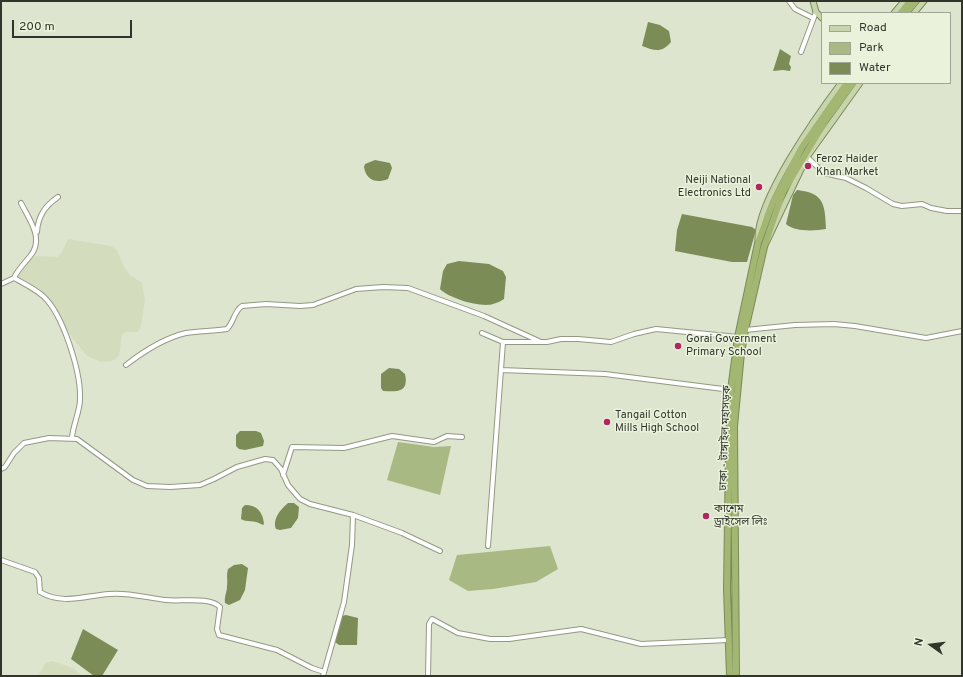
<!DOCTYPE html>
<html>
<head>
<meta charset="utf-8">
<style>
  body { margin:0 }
  #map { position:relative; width:963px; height:677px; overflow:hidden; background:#dde5ce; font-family:Overpass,sans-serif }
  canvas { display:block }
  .frame { position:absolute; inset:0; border:2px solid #32352c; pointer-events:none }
  .legend { position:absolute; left:821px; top:12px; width:130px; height:72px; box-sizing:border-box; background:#eaf2db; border:1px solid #a0a695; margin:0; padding:5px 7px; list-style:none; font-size:12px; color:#32352c }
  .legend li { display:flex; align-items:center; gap:8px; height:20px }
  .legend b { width:20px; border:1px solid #a0a695 }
  .north { position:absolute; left:911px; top:625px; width:40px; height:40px; -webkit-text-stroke:3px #eaf2db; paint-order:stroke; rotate:284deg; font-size:11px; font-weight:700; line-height:16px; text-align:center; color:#32352c }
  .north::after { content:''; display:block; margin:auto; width:14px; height:18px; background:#32352c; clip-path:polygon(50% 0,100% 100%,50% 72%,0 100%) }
  .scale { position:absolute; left:12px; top:20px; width:120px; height:18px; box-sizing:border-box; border:2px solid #32352c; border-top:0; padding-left:5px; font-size:12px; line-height:14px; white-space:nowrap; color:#32352c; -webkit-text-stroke:3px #eaf2db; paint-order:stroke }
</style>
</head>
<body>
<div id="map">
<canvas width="963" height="677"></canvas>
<div class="frame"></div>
<ul class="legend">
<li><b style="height:5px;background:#c8d4ab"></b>Road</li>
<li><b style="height:11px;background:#a9b984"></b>Park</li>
<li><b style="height:11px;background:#7c8c57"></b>Water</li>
</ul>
<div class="north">N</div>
<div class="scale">200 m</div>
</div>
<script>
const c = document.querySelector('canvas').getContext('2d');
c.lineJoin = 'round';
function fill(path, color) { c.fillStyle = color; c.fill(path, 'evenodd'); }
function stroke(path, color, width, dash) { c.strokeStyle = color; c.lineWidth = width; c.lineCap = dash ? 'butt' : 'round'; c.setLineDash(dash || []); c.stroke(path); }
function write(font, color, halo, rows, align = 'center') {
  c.font = font + ' Overpass,"Noto Sans Bengali",sans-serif'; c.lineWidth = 3; c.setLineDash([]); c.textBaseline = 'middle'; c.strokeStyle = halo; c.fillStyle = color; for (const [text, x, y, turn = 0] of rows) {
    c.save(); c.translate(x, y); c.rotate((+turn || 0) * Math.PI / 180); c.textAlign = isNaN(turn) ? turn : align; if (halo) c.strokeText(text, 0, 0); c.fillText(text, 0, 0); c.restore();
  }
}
fill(new Path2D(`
  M68,239L111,246L117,250L124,267L130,275L142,283L145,300L141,326L138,332H125L122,335L119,356L112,361L101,362L87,356L72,337L50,304L20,280L18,276L29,260L36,256L57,257L62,252Z
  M53,661L73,668L83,676H38L46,663Z`), '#d3ddbe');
fill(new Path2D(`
  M398,442L434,447L451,446L440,495L387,480Z
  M550,546L558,569L536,582L493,589L468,591L449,580L457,555Z`), '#a9b984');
fill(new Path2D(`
  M648,22L660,25L669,31L671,42C662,53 655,51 642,46Z
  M780,49L791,56L789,64L791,67L790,71L783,70L773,71Z
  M375,160L390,163L392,168L388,179C376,184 366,180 364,167L365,164Z
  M797,190C824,193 825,204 826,229C814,231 795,232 786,224L793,195Z
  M682,214L752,227L756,230L747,262H732L675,251L677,230Z
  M459,261L489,264L503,271L506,277L504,299C501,301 497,303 493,304C481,308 448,298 440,289L443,271L447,264Z
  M389,368L399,369L405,374C409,392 398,392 383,391L381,388V374Z
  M240,431H256L261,433L264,441L263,446L245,450L239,449L236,446V435Z
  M288,503H294L299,507L298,518L291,528L280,530L276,529C272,519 281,509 288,503Z
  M245,505C257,505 263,512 264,524L263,525C253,519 247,523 241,519L242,508Z
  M242,564L248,568L245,590L240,600L229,605L225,603C224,596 227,593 227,586C228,580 226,576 228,569L234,565Z
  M346,615L358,618L357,645H339L335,642L342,616Z
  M83,629L118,650L102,676H94L71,659Z`), '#7c8c57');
const minor = new Path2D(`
  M789,1L795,9L813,18
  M801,52L816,12
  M807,157L824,173L846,178L866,188L893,204L902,206L922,204L931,208L947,211H962
  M21,203C29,219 44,238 31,255C25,263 18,269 14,278C23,283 35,289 43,296C63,314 81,372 80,399C80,412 73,424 72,438
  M37,232C38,216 45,206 58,197
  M1,284L14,278
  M745,330L795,325L834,324L855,326L926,338L962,331
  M482,333L503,342H547L561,339H578L611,342L634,334L656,329L738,337
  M126,365C144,351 164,338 186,333C200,331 214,331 227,329C234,322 234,311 242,306L266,304L300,306L313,305L356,289L383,287L408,288L484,316L541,342
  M501,370L605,374L731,390
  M1,469L5,467L14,453L24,443L49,438L77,439L133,480L147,486L170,487L200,485L214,479L237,467L265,459L273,460L281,469L288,485L300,499L310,504L353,515L402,533L440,551
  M283,475L292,447L344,448L392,436L434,442L447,436L462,437
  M488,546L503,342
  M1,560L35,572L39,578L40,592C62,605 85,596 109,594C128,592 147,598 166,600C180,602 210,596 220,607L217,629L219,635L277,650L312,668L324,672
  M323,676L344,602L352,545L353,515
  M428,676L429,624L432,619L458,633L490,639H509L581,629L641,644L729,640`);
const major = new Path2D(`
  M813,1L816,12L822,18
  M894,13L904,1
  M914,13L924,1
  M758,240C756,201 817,115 841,83
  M767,241L807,157L860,83`);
const highway = new Path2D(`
  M901,13L910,1
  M906,13L916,1
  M730,676L727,589L729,448L731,390L738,337L758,243L773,202L802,147L847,83
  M736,676L734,426L741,353L745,330L764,247L783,192L826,120L853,83`);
stroke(minor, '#929984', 6);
stroke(major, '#7b8a5a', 7);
stroke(highway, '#7b8a5a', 8);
stroke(minor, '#fff', 4);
stroke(major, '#c8d4ab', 5);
stroke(highway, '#a3b773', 6);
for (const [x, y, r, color] of [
  [808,166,4,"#b22660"],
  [759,187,4,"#b22660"],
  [678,346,4,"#b22660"],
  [607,422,4,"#b22660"],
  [706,516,4,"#b22660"]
]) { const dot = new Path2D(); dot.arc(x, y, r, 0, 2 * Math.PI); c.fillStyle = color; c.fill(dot); stroke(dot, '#eaf2db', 1.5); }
write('11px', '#32352c', '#eaf2db', [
  ["Feroz Haider",816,160],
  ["Khan Market",816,173],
  ["Neiji National",751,181,"right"],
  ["Electronics Ltd",751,194,"right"],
  ["Gorai Government",686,340],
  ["Primary School",686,353],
  ["Tangail Cotton",615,416],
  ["Mills High School",615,429],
  ["কাশেম",714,510],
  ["ড্রাইসেল লিঃ",714,523]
], 'left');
write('11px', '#32352c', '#eaf2db', [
  ["ঢাকা - টাঙ্গাইল মহাসড়ক",726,438,-88]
]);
</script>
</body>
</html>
